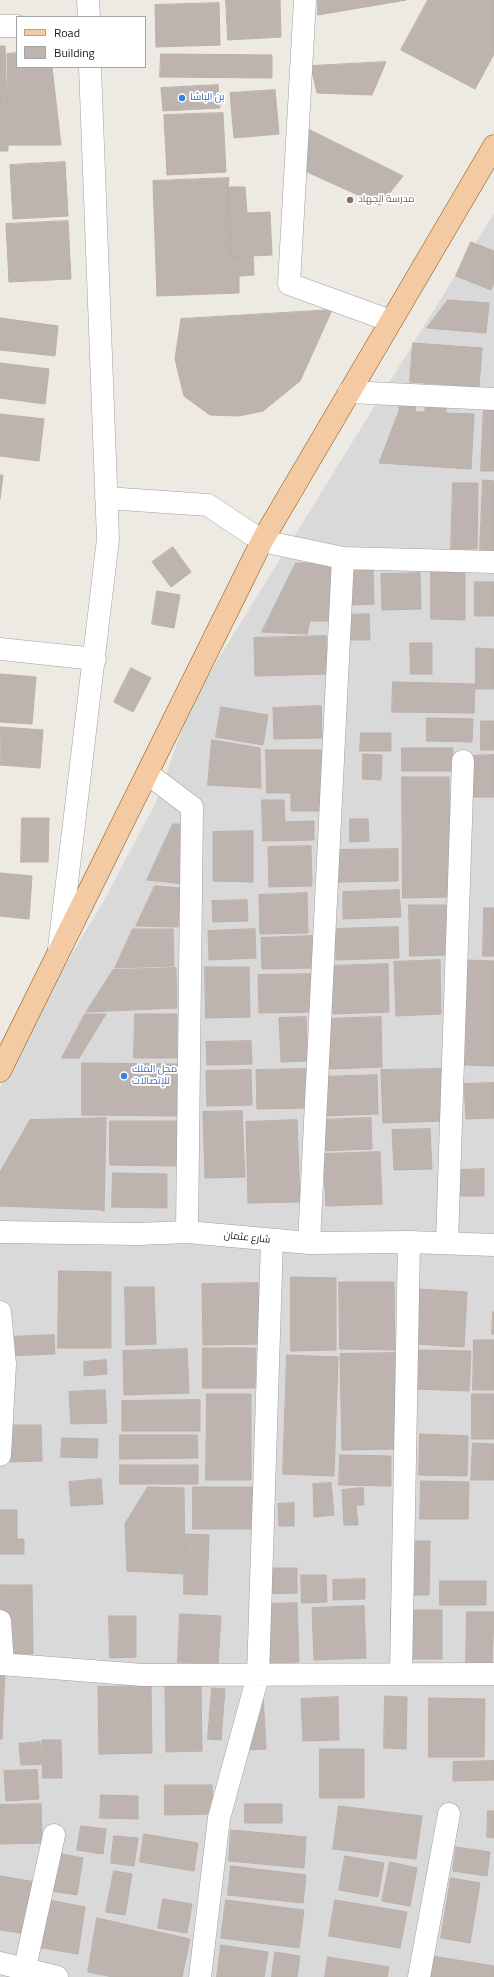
<!DOCTYPE html>
<html>
<head>
<meta charset="utf-8">
<style>
  body { margin:0 }
  #map { position:relative; width:494px; height:1977px; overflow:hidden; background:#ede9e3; font-family:"Titillium Web",sans-serif }
  canvas { display:block }
  .legend { position:absolute; left:16px; top:16px; width:130px; height:52px; box-sizing:border-box; background:#fff; border:1px solid #a4a4a4; margin:0; padding:5px 7px; list-style:none; font-size:12px; color:#1c1c1c }
  .legend li { display:flex; align-items:center; gap:8px; height:20px }
  .legend b { width:20px; border:1px solid #a4a4a4 }
</style>
</head>
<body>
<div id="map">
<canvas width="494" height="1977"></canvas>
<ul class="legend">
<li><b style="height:5px;background:#f3caa2"></b>Road</li>
<li><b style="height:11px;background:#bdb4b0"></b>Building</li>
</ul>
</div>
<script>
const c = document.querySelector('canvas').getContext('2d');
c.lineJoin = 'round';
function fill(path, color) { c.fillStyle = color; c.fill(path, 'evenodd'); }
function stroke(path, color, width, dash) { c.strokeStyle = color; c.lineWidth = width; c.lineCap = dash ? 'butt' : 'round'; c.setLineDash(dash || []); c.stroke(path); }
function write(font, color, halo, rows, align = 'center') {
  c.font = font + ' "Titillium Web",Cairo,sans-serif'; c.lineWidth = 3.5; c.setLineDash([]); c.textBaseline = 'middle'; c.strokeStyle = halo; c.fillStyle = color; for (const [text, x, y, turn = 0] of rows) {
    c.save(); c.translate(x, y); c.rotate((+turn || 0) * Math.PI / 180); c.textAlign = isNaN(turn) ? turn : align; if (halo) c.strokeText(text, 0, 0); c.fillText(text, 0, 0); c.restore();
  }
}
fill(new Path2D(`
  M494,213V1977H0V1088L50,991L106,897L156,802L193,700Z`), '#dad9da');
const building = new Path2D(`
  M226,0H280L281,37L228,40Z
  M318,0H406L318,15Z
  M428,0H494V54L475,89L401,50Z
  M219,3L220,45L156,47L155,5Z
  M0,46H5L8,151H0Z
  M17,53V67H52L61,145H8L7,54Z
  M161,54L272,55V78L160,77Z
  M386,62L372,95L317,93L311,66Z
  M218,85L220,108L163,111L161,88Z
  M275,90L279,134L234,138L230,93Z
  M223,113L226,172L167,175L164,115Z
  M308,129L403,176L380,205L305,171Z
  M65,162L68,216L13,219L10,165Z
  M229,178L228,187L231,257L253,256L254,275L239,276V293L157,296L153,181Z
  M228,187H245L247,213L270,212L272,255L231,257Z
  M68,221L71,279L9,282L6,224Z
  M471,242L494,251V282L491,290L456,276Z
  M448,300L489,303L486,333L427,328Z
  M332,310L300,381L263,411L239,416L210,415L184,396L175,359L181,319Z
  M0,318L58,326L55,356L0,350Z
  M413,343L482,348L479,387L410,382Z
  M0,363L49,369L45,404L0,398Z
  M399,402L416,403L415,412H425V404L446,405V413L474,414L471,469L379,463L399,411Z
  M484,405H494V471H481Z
  M0,414L44,419L39,461L0,456Z
  M0,475H3L0,499Z
  M483,480L494,481V551H480Z
  M453,483H478L477,549H451Z
  M173,547L191,572L171,587L152,562Z
  M296,563H337L334,621H310L307,634L262,632Z
  M352,570H373L374,604L352,605Z
  M431,572L465,573V620L431,619Z
  M420,573L421,609L382,610L381,574Z
  M475,582H494V616H475Z
  M157,591L180,595L174,628L152,624Z
  M369,614L370,640H349L348,615Z
  M326,636L327,674L255,676L254,638Z
  M410,643H432V674H411Z
  M476,648L494,649V689H476Z
  M131,668L151,678L133,712L114,702Z
  M0,674L36,677L32,724L0,722Z
  M393,682L475,684L474,713L392,712Z
  M321,706L322,738L274,739L273,708Z
  M221,707L268,715L263,745L216,737Z
  M427,718L473,719L472,742L427,741Z
  M481,721H494V750H481Z
  M1,727L43,730L40,768L0,765Z
  M361,733H391V751H360Z
  M212,740L260,748L261,788L208,785Z
  M402,748H453L452,771H402Z
  M266,750H323L324,811H291V793H267Z
  M363,754L382,755L381,780L363,779Z
  M494,755V797H468L467,756Z
  M402,777H449L450,897L403,898Z
  M262,800H284L285,822L314,821V840L263,841Z
  M22,818H49L48,862H21Z
  M350,819H368L369,841L350,842Z
  M173,824H187L185,884L147,880Z
  M253,831V882L213,881V832Z
  M311,846L312,886L269,887L268,847Z
  M398,849V881L338,882L337,850Z
  M0,873L32,876L29,919L0,916Z
  M155,886L180,888L178,927L136,926Z
  M399,890L401,917L343,919V892Z
  M307,893L308,933L260,934L259,895Z
  M247,900L248,921L213,922L212,901Z
  M409,905H446L447,955L410,956Z
  M484,908H494V956H483Z
  M398,927L399,958L336,960L335,929Z
  M133,929H173L174,966L115,968Z
  M255,929L256,958L209,960L208,931Z
  M312,936L313,968L262,969L261,938Z
  M440,960L441,1014L396,1016L394,962Z
  M467,960L494,961V1066L465,1065Z
  M388,964L389,1012L333,1014L331,966Z
  M205,967H249L250,1017L206,1018Z
  M176,968L177,1008L86,1012L113,970Z
  M313,974L314,1012L259,1013L258,975Z
  M85,1014H106L79,1058H62Z
  M135,1014H177V1058H134Z
  M306,1017L308,1061L281,1062L279,1018Z
  M381,1017L382,1067L328,1069L326,1019Z
  M251,1041L252,1064L207,1065L206,1042Z
  M82,1063L177,1064V1116L82,1115Z
  M306,1069L307,1108L257,1109L256,1070Z
  M442,1069L444,1121L383,1123L381,1070Z
  M251,1070L252,1105L207,1106L206,1071Z
  M377,1075L378,1114L323,1116L322,1077Z
  M494,1083V1118L466,1119L464,1084Z
  M242,1111L245,1177L205,1178L203,1112Z
  M106,1118L104,1212L103,1210L0,1206V1172L30,1120Z
  M371,1118L372,1149L320,1151L319,1120Z
  M297,1120L300,1202L248,1203L246,1122Z
  M110,1121H178L177,1166L110,1165Z
  M430,1129L432,1169L394,1170L392,1130Z
  M380,1152L382,1204L326,1206L323,1154Z
  M484,1169V1196H460L459,1170Z
  M113,1173L167,1174V1208L112,1207Z
  M59,1271L111,1272V1348H58Z
  M291,1277L336,1278V1350L291,1351Z
  M339,1282H394L395,1350L340,1349Z
  M258,1283L260,1344L203,1345L202,1284Z
  M125,1287H154L156,1344L126,1345Z
  M418,1289L467,1292L464,1347L415,1344Z
  M493,1312H494V1334H492Z
  M54,1335L55,1354L8,1356V1337Z
  M474,1340H494V1390H473Z
  M203,1348H256L255,1388H203Z
  M187,1349L189,1393L124,1395L123,1351Z
  M418,1350L471,1351L469,1391L416,1389Z
  M395,1353L397,1449L342,1450L340,1354Z
  M287,1355L338,1357L334,1476L283,1474Z
  M106,1360L107,1374L84,1376V1362Z
  M105,1390L107,1423L71,1424L69,1392Z
  M207,1394H251V1480H206Z
  M472,1394H494V1439H472Z
  M200,1400V1431H122V1401Z
  M11,1425H41L42,1461L11,1462Z
  M420,1434L468,1436L467,1476L419,1475Z
  M120,1435H197L198,1458L120,1459Z
  M62,1438L98,1439L97,1458L61,1457Z
  M473,1443L494,1444V1480H471Z
  M340,1455L391,1456V1486L339,1485Z
  M120,1465H198V1484H120Z
  M101,1479L103,1504L71,1506L69,1482Z
  M421,1481L469,1482L468,1519H420Z
  M331,1483L334,1515L314,1517L313,1484Z
  M148,1487L184,1488L185,1574L127,1571L125,1524Z
  M193,1487H253V1529H193Z
  M363,1488L364,1505H356L358,1525H344L342,1490Z
  M294,1503V1526H279L278,1504Z
  M0,1510H17V1539H24V1554H0Z
  M185,1534L209,1535L207,1595L184,1594Z
  M393,1541H430L429,1595H393Z
  M261,1568H297V1593L261,1594Z
  M301,1575H326L327,1602L302,1603Z
  M365,1579V1599L333,1600V1580Z
  M440,1581H486V1605H440Z
  M0,1585H32L33,1654H1Z
  M297,1603L299,1662L270,1663L268,1604Z
  M364,1606L366,1658L314,1660L312,1608Z
  M391,1610H442V1659H391Z
  M467,1612H494L492,1665L466,1664Z
  M180,1614L221,1616L218,1664L178,1662Z
  M109,1616H136V1657L110,1658Z
  M0,1670H5L2,1739H0Z
  M201,1685L202,1751L166,1752L165,1686Z
  M151,1686L152,1753L99,1754L98,1687Z
  M212,1688L225,1689L221,1740L208,1739Z
  M263,1694L266,1749L244,1750L241,1695Z
  M385,1696L407,1697L406,1749L384,1748Z
  M338,1697L339,1740L303,1741L301,1699Z
  M429,1698L485,1699L484,1757H429Z
  M42,1740H61L62,1778H43Z
  M40,1742L42,1764L21,1765L19,1744Z
  M320,1749H364V1798H320Z
  M494,1761V1780L453,1781V1762Z
  M37,1770L39,1799L6,1801L4,1771Z
  M165,1785H212L213,1814L165,1815Z
  M101,1795L138,1796V1819L100,1818Z
  M41,1804L42,1843L0,1844V1805Z
  M245,1804H282V1823H245Z
  M339,1806L422,1816L416,1859L333,1849Z
  M488,1811H494V1838L487,1837Z
  M81,1826L106,1829L103,1854L77,1850Z
  M231,1830L306,1837L304,1868L229,1861Z
  M144,1834L198,1843L194,1871L140,1862Z
  M114,1836L138,1838L134,1866L111,1863Z
  M456,1847L490,1852L487,1876L453,1871Z
  M57,1853L83,1858L77,1895L50,1891Z
  M345,1856L384,1863L378,1897L339,1890Z
  M390,1862L417,1868L410,1906L382,1901Z
  M231,1866L306,1875L303,1903L228,1895Z
  M114,1871L132,1874L125,1915L106,1912Z
  M0,1876L36,1882L28,1934L0,1930Z
  M451,1878L480,1883L470,1943L441,1938Z
  M44,1899L85,1907L78,1954L36,1947Z
  M163,1899L192,1904L187,1933L158,1928Z
  M226,1900L304,1910L299,1948L221,1938Z
  M335,1900L407,1912L400,1948L329,1936Z
  M97,1918L190,1939L182,1977H113L88,1972Z
  M221,1945L268,1952L264,1977H217Z
  M275,1952L300,1956L297,1977H272Z
  M432,1956L494,1966V1977H429Z
  M328,1957L389,1967L387,1977H325Z`);
fill(building, '#bdb4b0');
stroke(building, '#bdafa7', 1);
const minor = new Path2D(`
  M88,0L89,17
  M305,0L289,284L391,321
  M0,26H17
  M349,392L494,399
  M106,498L208,505L262,541L343,558L494,562
  M0,649L95,659
  M148,774L192,807L187,1232
  M59,949L108,539L90,67
  M0,1232L138,1234L187,1232L309,1243L409,1242L494,1245
  M309,1243L343,558
  M447,1243L463,761
  M0,1312L5,1364L0,1455
  M0,1621L3,1664
  M0,1664L143,1675L494,1674
  M401,1673L409,1242
  M0,1963L57,1977
  M23,1977L54,1835
  M200,1977L219,1818L258,1676L272,1241
  M419,1977L449,1814`);
const major = new Path2D(`
  M0,1071L262,541L494,146`);
stroke(minor, '#a0a0a0', 23);
stroke(major, '#88560d', 23);
stroke(minor, '#fff', 22);
stroke(major, '#f3caa2', 22);
for (const [x, y, r, color] of [
  [182,98,4,"#3f7fe0"],
  [350,200,4,"#8d6e63"],
  [124,1076,4,"#3f7fe0"]
]) { const dot = new Path2D(); dot.arc(x, y, r, 0, 2 * Math.PI); c.fillStyle = color; c.fill(dot); stroke(dot, '#fff', 1.5); }
write('10px', '#366cbe', '#fff', [
  ["بن الباشا",190,98],
  ["محل الملك",132,1070],
  ["للإتصالات",132,1082]
], 'left');
write('10px', '#785e54', '#fff', [
  ["مدرسة الجهاد",358,200]
], 'left');
write('10px', '#1c1c1c', '#fff', [
  ["شارع عثمان",247,1238,6]
]);
</script>
</body>
</html>
